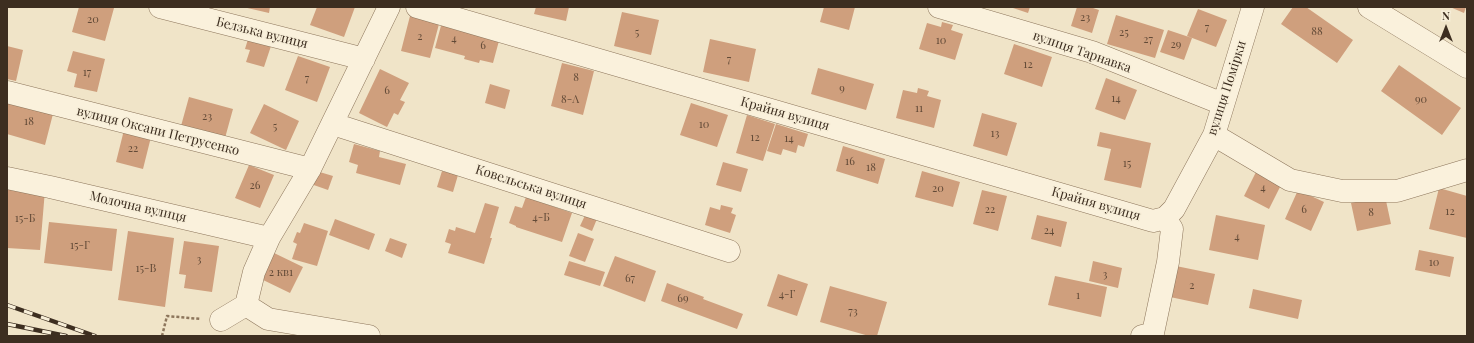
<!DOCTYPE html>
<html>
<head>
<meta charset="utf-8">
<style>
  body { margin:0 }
  #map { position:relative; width:1474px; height:343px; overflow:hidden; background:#f0e4c8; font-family:"Playfair Display",serif }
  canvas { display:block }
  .frame { position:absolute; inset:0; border:8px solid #3d2e20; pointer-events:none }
  .north { position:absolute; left:1426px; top:8px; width:40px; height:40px; -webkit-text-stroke:3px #f7eed8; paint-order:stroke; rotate:0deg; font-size:11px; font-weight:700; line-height:16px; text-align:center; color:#3d2e20 }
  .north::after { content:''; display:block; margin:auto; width:14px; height:18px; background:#3d2e20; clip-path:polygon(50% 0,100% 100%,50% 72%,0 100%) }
</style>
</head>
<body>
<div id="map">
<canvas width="1474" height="343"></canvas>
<div class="frame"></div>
<div class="north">N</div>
</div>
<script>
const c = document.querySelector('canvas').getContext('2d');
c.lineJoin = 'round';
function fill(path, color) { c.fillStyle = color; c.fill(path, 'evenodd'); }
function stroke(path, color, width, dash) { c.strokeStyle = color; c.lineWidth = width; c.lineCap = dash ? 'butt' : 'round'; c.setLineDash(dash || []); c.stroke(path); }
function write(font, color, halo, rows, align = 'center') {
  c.font = font + ' "Playfair Display",serif'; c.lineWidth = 3; c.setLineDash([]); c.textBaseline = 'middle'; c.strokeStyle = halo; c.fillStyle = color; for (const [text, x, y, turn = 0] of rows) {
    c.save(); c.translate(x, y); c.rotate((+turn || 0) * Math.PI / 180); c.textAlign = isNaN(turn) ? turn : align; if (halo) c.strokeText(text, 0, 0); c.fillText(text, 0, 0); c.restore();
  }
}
fill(new Path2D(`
  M79,7L114,8L105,41L72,32Z
  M243,7H270L269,13Z
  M317,7H355L344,37L310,25Z
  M536,7H569L566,21L534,14Z
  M824,7H855L849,30L820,22Z
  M1010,7H1030L1028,13Z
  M1077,7H1090L1099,10L1092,33L1071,26Z
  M1293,7H1306L1353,40L1337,63L1281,24Z
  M1450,7H1466L1464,13Z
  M1198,9L1227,20L1216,47L1187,36Z
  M622,12L659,20L651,55L614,46Z
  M1116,15L1164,30L1155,58L1107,44Z
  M410,16L439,24L430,58L401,51Z
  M442,22L500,37L493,63L480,60L479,63L464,59L465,56L435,48Z
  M942,22L953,25L951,30L963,34L955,60L919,49L927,23L941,27Z
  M1168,30L1192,38L1184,60L1160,52Z
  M249,36L272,43L264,67L246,62L250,50L245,49Z
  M710,39L756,49L749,82L703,72Z
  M1014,44L1052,57L1042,87L1004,74Z
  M7,46L23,50L16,81L7,79Z
  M73,51L105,59L97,92L74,87L77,74L67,71Z
  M298,56L330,67L317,102L285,90Z
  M562,63L594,71L583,115L551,106Z
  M1399,65L1461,108L1442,135L1381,91Z
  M818,68L874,84L866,110L811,94Z
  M380,69L409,83L400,100L405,102L398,115L394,113L387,127L359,113Z
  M1106,78L1137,90L1125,120L1095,109Z
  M490,84L510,90L505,109L485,103Z
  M918,88L929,91L927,96L941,100L934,128L896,118L903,90L917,93Z
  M189,97L233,109L225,138L181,126Z
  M7,98L54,110L45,145L7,134Z
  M691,103L728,115L717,147L680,135Z
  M264,104L299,121L286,150L250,133Z
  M982,113L1017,123L1007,156L973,146Z
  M747,115L775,124L763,161L736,153Z
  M776,124L808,134L804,147L798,145L796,153L783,149L781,155L767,151Z
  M124,130L151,137L143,169L116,162Z
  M1100,132L1151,143L1141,188L1104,180L1111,149L1097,146Z
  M354,144L380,151L379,157L406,164L400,185L356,173L358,165L349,162Z
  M843,146L885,159L878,184L836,171Z
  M723,162L748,169L741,192L716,185Z
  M249,165L274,175L260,208L235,198Z
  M1258,168L1283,181L1269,209L1244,196Z
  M313,170L333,176L328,190L308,183Z
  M442,171L458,175L453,192L437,187Z
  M922,171L960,182L953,207L915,197Z
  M7,187L45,190L40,250L7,248Z
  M1439,188L1467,196V238L1429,229Z
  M982,190L1007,196L998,231L973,224Z
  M1298,190L1324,202L1311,231L1285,219Z
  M1385,196L1391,224L1357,231L1351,203Z
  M526,197L572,213L562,242L516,227V226L509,223L515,206L522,208Z
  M485,203L499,207L490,238H492L484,264L448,253L451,244L445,242L449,229L455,231L456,227L475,233Z
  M721,205L733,208L731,213L736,215L730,233L705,225L710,207L720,210Z
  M588,209L599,214L592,231L580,226Z
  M1037,215L1067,222L1061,247L1031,239Z
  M1216,215L1265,225L1258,260L1209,250Z
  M335,219L375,234L369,250L329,235Z
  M49,222L117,229L112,271L44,263Z
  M304,223L328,231L317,266L292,259L297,244L293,242L297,232L300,233Z
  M128,231L174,238L165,307L118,300Z
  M578,233L594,239L585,262L569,256Z
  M390,238L407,244L402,258L385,251Z
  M184,241L219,246L212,292L184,288L186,275L179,274Z
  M1419,250L1454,257L1450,277L1415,270Z
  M272,252L303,267L290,293L259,278Z
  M615,256L656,271L645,302L603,286Z
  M569,261L605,272L600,286L564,275Z
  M1093,261L1122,268L1118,288L1089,281Z
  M1176,266L1215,274L1208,305L1170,297Z
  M778,274L808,284L797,316L767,306Z
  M1055,276L1107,287L1101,317L1048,305Z
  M667,283L704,297L703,299L743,314L737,329L661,301Z
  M830,286L887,302L877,336H869L820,322Z
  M1253,289L1302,300L1298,319L1249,308Z`), '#cf9f7d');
const minor = new Path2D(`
  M160,7L364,59
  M417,7L1153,221L1165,218L1174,209L1214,135L1253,7
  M939,7L1092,52L1223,104
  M1369,7L1467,67
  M7,92L310,169
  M333,124L729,251
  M1214,135L1290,180L1342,191H1397L1467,170
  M7,178L50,187L269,238
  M246,305L268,319L369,336
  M221,320L246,305L254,272L269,238L310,169L389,7
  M1142,336L1153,333L1168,262L1172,229L1165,218`);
stroke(minor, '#8d765c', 23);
stroke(new Path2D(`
  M162,336L167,316L201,319`), '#8d765c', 2.5, [3, 2]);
stroke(minor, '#faf1dc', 22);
const rail = new Path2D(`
  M7,305L95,336
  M7,324L66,336`);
stroke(rail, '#3d2e20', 4.5);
stroke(rail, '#f7eed8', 3, [9]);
write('11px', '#624a37', null, [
  ["23",1085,18],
  ["20",93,20],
  ["7",1207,28],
  ["88",1317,32],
  ["5",637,33],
  ["25",1124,33],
  ["2",420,37],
  ["4",454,39],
  ["27",1148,40],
  ["10",941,41],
  ["29",1176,45],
  ["6",483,46],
  ["7",729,60],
  ["12",1028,65],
  ["17",87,73],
  ["8",576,78],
  ["7",307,79],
  ["9",842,89],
  ["6",387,91],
  ["14",1116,99],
  ["8-А",570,100],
  ["90",1421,100],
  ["11",919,109],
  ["23",207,117],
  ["18",29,122],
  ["10",704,125],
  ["5",275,127],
  ["13",995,134],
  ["12",755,138],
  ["14",789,139],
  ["22",133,149],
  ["16",850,162],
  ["15",1127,164],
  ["18",871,168],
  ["26",255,186],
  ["4",1263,188],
  ["20",938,189],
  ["22",990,210],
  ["6",1304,210],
  ["12",1450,212],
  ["8",1371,213],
  ["4-Б",541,218],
  ["15-Б",25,219],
  ["24",1049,231],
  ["4",1237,237],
  ["15-Г",80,246],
  ["3",199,260],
  ["10",1434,263],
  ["15-В",146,269],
  ["2 кв1",281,273],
  ["3",1105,275],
  ["67",630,279],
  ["2",1192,286],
  ["4-Г",787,295],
  ["1",1078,296],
  ["69",683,299],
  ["73",853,312]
]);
write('13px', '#3d2e20', '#f7eed8', [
  ["Белзька вулиця",262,33,14],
  ["вулиця Тарнавка",1082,52,19],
  ["вулиця Помірки",1227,88,-72],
  ["Крайня вулиця",785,114,16],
  ["вулиця Оксани Петрусенко",158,131,14],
  ["Ковельська вулиця",531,187,18],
  ["Крайня вулиця",1096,204,16],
  ["Молочна вулиця",138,207,13]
]);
</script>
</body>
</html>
